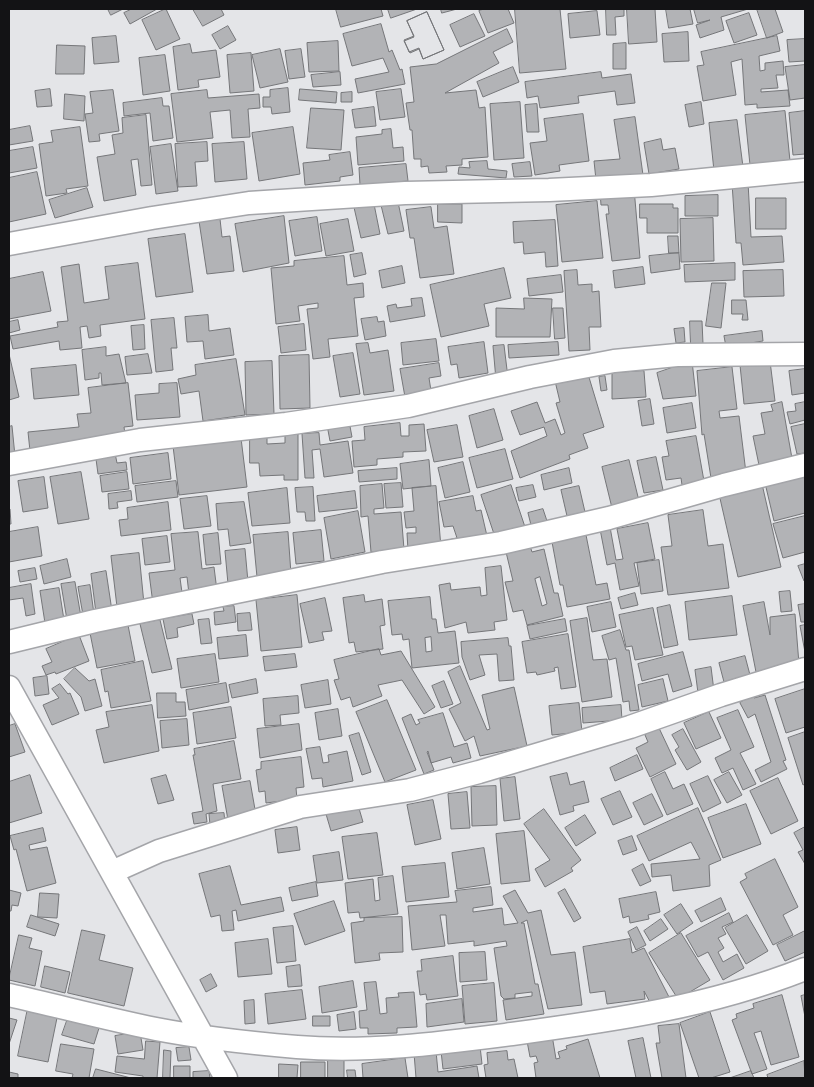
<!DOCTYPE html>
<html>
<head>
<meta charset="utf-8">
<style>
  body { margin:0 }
  #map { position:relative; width:814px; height:1087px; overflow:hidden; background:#e4e5e8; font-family:"Zilla Slab",serif }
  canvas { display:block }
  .frame { position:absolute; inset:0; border:10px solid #131315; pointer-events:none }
</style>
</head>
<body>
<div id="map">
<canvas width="814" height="1087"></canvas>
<div class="frame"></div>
</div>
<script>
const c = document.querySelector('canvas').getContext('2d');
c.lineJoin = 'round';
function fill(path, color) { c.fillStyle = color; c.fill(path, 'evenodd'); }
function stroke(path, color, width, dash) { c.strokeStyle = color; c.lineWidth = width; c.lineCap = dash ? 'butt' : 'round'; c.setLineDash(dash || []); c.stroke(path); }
const building = new Path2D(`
  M108,9H123L111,15Z
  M132,9H157L130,24L124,13Z
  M166,9L180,39L156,50L142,20Z
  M193,9H221L224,15L203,26Z
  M336,9H381L383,16L341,27Z
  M388,9H417L391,18Z
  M441,9H457L442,13Z
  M484,9H508L514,23L488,33L479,11Z
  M515,9H560L566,69L520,73Z
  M606,9H624V16L615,17L616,35H607Z
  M627,9H655L657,42L629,44Z
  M666,9H690L693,24L669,28Z
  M694,9H748L721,17L724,30L700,38L696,25L710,20L698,23Z
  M757,9H775L783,32L767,38Z
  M597,11L600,35L570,38L568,14Z
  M427,12L444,50L423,59L419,48L409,52L404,40L414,36L407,21Z
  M427,12L444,50L423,59L419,49L410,53L404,41L414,37L407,21Z
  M749,13L757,35L734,43L726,21Z
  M474,14L485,36L460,47L450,25Z
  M381,24L389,52L392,50L400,70L402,69L405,84L358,93L355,79L389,72L383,58L352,66L343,34Z
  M228,26L236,40L220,49L212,35Z
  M507,29L513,42L493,52L499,63L445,93L476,90L479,108L485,107L488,157L462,159V165L446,166L447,172L429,173L428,166L421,167V159H414L412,130H410L406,103L414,102L410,67L436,64Z
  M688,32L689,61L664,62L662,34Z
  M116,36L119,62L94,64L92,38Z
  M777,36L780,51L759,56L760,71L765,70V63L783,61L784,75H776L778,88L761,89V92L788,90L790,106L757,108V104L745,105L742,59L731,62L736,95L703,101L697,66L704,65L701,52Z
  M805,39V61L789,62L787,40Z
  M338,41L339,71L309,72L307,43Z
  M626,43V69H613V44Z
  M190,44L192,53L216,50L220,77L198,80L199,87L178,90L173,47Z
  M57,45L85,46L84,74H56Z
  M280,49L288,82L260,88L252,55Z
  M301,49L305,77L289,79L285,51Z
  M251,53L254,91L230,93L227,55Z
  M165,55L170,91L143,95L139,58Z
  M805,65V98L790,100L785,67Z
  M513,67L519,82L483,97L477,82Z
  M340,72L341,85L313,87L311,75Z
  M601,72L602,78L631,74L635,103L617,105L615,91L578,96L579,103L540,108L538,96L527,98L525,82Z
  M288,88L290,112L272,114L271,107H263V97H270V90Z
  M50,89L52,106L37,107L35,91Z
  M300,89L337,92L336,103L299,100Z
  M401,89L405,117L380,120L376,92Z
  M113,90L119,131L99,134L100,141L89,142L85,114L93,113L90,92Z
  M207,90L208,98L259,94L260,108L248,109L250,137L232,138L230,110L210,112L213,138L177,142L171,94Z
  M352,92V102H341V93Z
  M65,94L85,96L84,121L64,119Z
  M162,98L163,106H169L173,138L153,141L150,113L124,116L123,103Z
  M520,102L524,158L494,160L490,104Z
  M701,102L704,124L689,127L685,105Z
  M537,104L539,132H527L525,105Z
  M374,107L376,126L355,128L352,110Z
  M311,108L344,110L341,150L307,148Z
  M785,111L790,161L750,165L745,115Z
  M805,111V154L793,155L789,113Z
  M583,114L589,161L559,165L560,171L535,175L530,143L547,141L544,119Z
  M146,115L152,185L141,186L138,159L131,160L136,195L104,201L97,157L115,154L112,135L123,133L122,118Z
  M635,117L643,175L596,180L594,161L620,159L614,120Z
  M737,120L743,167L714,171L709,123Z
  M30,126L33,141L9,145V130Z
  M80,127L88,186L66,189L67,193L46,196L39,144L53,142L51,131Z
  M293,127L300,174L259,181L252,133Z
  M391,129L393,148L403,147L404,161L358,165L356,137L382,134V130Z
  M661,139L663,150L675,148L679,169L649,174L644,143Z
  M207,142L208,161L195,162L197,186L178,187L175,144Z
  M244,142L247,179L215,182L212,144Z
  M171,144L178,191L156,194L150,147Z
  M33,147L37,168L9,173V151Z
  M350,152L353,175L340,177V181L305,185L303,163L330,160L329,155Z
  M487,161L488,169L507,171L506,178L458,174L459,167L470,168L469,162Z
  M530,162L532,176L514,177L512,164Z
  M406,164L408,181L360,185L359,168Z
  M37,172L46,214L9,222V178Z
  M748,182L751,237L782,236L784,262L743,265L741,243H736L732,183Z
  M87,188L93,207L55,218L49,200Z
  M634,188L640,258L612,261L606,214H609L608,205H601L600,192Z
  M718,195V216H685V196Z
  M397,197L404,231L388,234L380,201Z
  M756,198H786V229H756Z
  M373,199L380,234L361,238L353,203Z
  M597,201L603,258L562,262L556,205Z
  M438,204H462V223L438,222Z
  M640,204H673V208H678V233H647V218H640Z
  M431,207L434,228L447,226L454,274L420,278L414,238H410L406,210Z
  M284,216L289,263L243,272L235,224Z
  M317,217L322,251L295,256L289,221Z
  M713,218L714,261L681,262L680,219Z
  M220,219L222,237L230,236L234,271L207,274L199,221Z
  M348,219L354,251L326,256L320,224Z
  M555,220L558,266L546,267L545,252L524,254L523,242L514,243L513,222Z
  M185,234L193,292L156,297L148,239Z
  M668,236H678L679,253H669Z
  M362,253L366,274L354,277L350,255Z
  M679,253L680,269L651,273L649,256Z
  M344,256L347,285L363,283L364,297L354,298L358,336L328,339L330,357L313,359L307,309L318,308V303L298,306L300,321L276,324L271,268L294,266V261Z
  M138,263L145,319L100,325L101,336L89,338L87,326L80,327L82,348L60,350L59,341L13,349L10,336L58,327L57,322L68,321L61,267L79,264L84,303L109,299L105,267Z
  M735,263V280L685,282L684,265Z
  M402,266L405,283L382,288L379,271Z
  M643,267L645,284L615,288L613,271Z
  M504,268L511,298L484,304L489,326L441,337L430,285Z
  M577,270L578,285L592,284V292L599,291L601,327H589L590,350L569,351L564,271Z
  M783,270L784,296L744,297L743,271Z
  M43,272L51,311L9,319V279Z
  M561,275L563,292L529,296L527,279Z
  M712,283H726L721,328L706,326Z
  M422,298L425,316L390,322L387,306L396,304L397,308L412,306L411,299Z
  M524,298L552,299L550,337H496V308L524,309Z
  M732,300H746L748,320H742L743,314H732Z
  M553,308H563L565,338L555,339Z
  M208,315L209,331L230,328L234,355L205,359L203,341L187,342L185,317Z
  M377,317L378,322L384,321L386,336L365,340L361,319Z
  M174,318L177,348H171L173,370L156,372L151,320Z
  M18,320L20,330L9,333V322Z
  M690,321H702L703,344L691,345Z
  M304,324L306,350L281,353L278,327Z
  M144,325L145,349L133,350L131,326Z
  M684,328L685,342L676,343L674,329Z
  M762,331L763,341L726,347L724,336Z
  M436,339L439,361L403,365L401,343Z
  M484,342L488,373L459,378L457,364L451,365L448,347Z
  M558,342L559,355L509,358L508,345Z
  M368,343L370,353L388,350L394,391L364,395L356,344Z
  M504,345L508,378L496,380L493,346Z
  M106,347V356L119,354L126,383L102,385L101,373H99V378L85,380L82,350Z
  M353,353L360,394L340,397L333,356Z
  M9,354L19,397L9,400Z
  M148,354L152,373L127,375L125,357Z
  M309,355L310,408L280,409L279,356Z
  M236,359L245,415L203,421L199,391L181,394L178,379L196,375L195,365Z
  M272,361L274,414L246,415L245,362Z
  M692,361L696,396L663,399L657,373Z
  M770,361L775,401L744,404L740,365Z
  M439,363L441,376L429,378L432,397H405L400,369Z
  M76,365L79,395L34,399L31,369Z
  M732,367L737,409L719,411L720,418L739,416L746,473L711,478L704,434L702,435L697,371Z
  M805,369V393L792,395L789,371Z
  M644,371L646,397L612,399V373Z
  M588,374L604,427L583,434L588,448L569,455L570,459L520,478L511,451L547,436L544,427L520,435L511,411L537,402L545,423L555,419L561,435L565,433L556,403L560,402L555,381Z
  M605,376L607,390L601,391L599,377Z
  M128,383L133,426L124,427L126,441L30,451L28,432L79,427L77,414L91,413L88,388Z
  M177,383L180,417L137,420L135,395L159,393V384Z
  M650,399L654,424L642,426L638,401Z
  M782,402L793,464L760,470L753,436L765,434L761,413L773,411L771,405Z
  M805,402V420L790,424L787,412L796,411L795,404Z
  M692,403L696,428L667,433L663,408Z
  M494,409L503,440L477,448L469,416Z
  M349,421L352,437L330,441L327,425Z
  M400,423L401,436H409V425L424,424L426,451L403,452V457L377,459V465L354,467L352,441L365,440L364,427Z
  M805,424V453L797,454L791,427Z
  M457,425L463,457L434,462L427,430Z
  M12,426L15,456L9,457V427Z
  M250,433H267V444L285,443V433H298V480H284V475L260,476L259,463H250Z
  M319,433L320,445L348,441L353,473L324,477L320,449L312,450L314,478H305L302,434Z
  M696,436L704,481L682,485L681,478L666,480L662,457L669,456L666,441Z
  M241,438L247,487L179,495L173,446Z
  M114,448L117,463L126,462L127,470L98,474L96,459Z
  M505,449L513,479L477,488L469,458Z
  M168,453L171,479L133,484L130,458Z
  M656,457L663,490L644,493L637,461Z
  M429,460L431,486L403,489L400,464Z
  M629,460L639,501L612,508L602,467Z
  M463,462L470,492L445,498L438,468Z
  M397,468V479L359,482L358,471Z
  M569,468L572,483L544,490L541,475Z
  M81,472L89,519L58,524L50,477Z
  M127,472L129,489L102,492L100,476Z
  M805,473V513L774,521L765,483Z
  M44,477L48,508L23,512L18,481Z
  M176,481L178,497L137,502L135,486Z
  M401,483L403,507L386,508L384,484Z
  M382,484L384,508L374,509V514L401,512L404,549L371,552L368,516L361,517L360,486Z
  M762,484L781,567L738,577L719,494Z
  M511,485L525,527L495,537L481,495Z
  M533,485L536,497L519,501L516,488Z
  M436,486L441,548L408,551L407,533H416V527L406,528L404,512L414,511L412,488Z
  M579,486L585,512L567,516L561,490Z
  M313,487L315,521H306L305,512H297L295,488Z
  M287,488L290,523L252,526L248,493Z
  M131,491L132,500L117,502L118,508L109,509L108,494Z
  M355,491L357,508L319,512L317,496Z
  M207,496L211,526L184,529L180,499Z
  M473,496L476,511L481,510L487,536L448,540L457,538L453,526L444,527L439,502Z
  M168,502L171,530L121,536L119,520L128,519L127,508Z
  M244,502L251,543L230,546L228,529L218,530L216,504Z
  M9,509H10L11,524H9Z
  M543,509L547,521L531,525L528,513Z
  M703,510L708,546L723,544L729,588L668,595L661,547L672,546L668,515Z
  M358,511L365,552L331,559L324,518Z
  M805,516V552L783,558L773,524Z
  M648,523L655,559L634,563L639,586L620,590L615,563L607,565L600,529L610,527L616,560L623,559L617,529Z
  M38,527L42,556L9,562V532Z
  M321,530L324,561L296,564L293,533Z
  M198,532L202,569L214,567L217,591L189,594L187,577L180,578L183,600L153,604L149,573L175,570L171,534Z
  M288,532L291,574L257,577L253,535Z
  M218,533L221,564L206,565L203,535Z
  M586,535L596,585L607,583L610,599L567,607L563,585H560L552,542Z
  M167,536L170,562L145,565L142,539Z
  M530,546L532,552L544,549L554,593H558L563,616L527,625L523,610L513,612L505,582L513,581L506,552ZM540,577L547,604L542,606L535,579Z
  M245,549L248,582L228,584L225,551Z
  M139,553L144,604L117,607L111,556Z
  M67,559L71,577L44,584L40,566Z
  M659,560L663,591L641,594L637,563Z
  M805,564V580L804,581L798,566Z
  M501,566L507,620L494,622L495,630L468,633L466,622L445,628L439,585L450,583L451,590L480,587L481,596L487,595L485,568Z
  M35,568L37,579L20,582L18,571Z
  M106,571L112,611L96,613L91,574Z
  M75,582L81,617L67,620L61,584Z
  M31,584L35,614L26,616L23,598L9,600V588Z
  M90,585L94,614L83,615L78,587Z
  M59,588L64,620L45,623L40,591Z
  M790,591L792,611L781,612L779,592Z
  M635,593L638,605L621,609L618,598Z
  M297,595L302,647L261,651L256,600Z
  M364,595L365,602L382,599L385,625L380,626L383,649L356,652L354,642L349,643L343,598Z
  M732,596L737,635L689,640L685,602Z
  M430,597L432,619H436L438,633L455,631L459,663L412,668L409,639L403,640L402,634L392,635L388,601ZM431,637L432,651L426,652L425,638Z
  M325,598L332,631L322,632L324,640L309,643L300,604Z
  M611,602L616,627L592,632L587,607Z
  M764,602L770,635V617L795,614L799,664L756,672L743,606Z
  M805,604V622H801L798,605Z
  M670,605L678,645L664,648L657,608Z
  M234,606L236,622L215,625L214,612L224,611L223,607Z
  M653,608L663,655L635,660L632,646L626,647L619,615Z
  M250,613L252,630L238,631L237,614Z
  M192,614L194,624L177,628L178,637L167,639L163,619Z
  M587,618L593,660L607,659L612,697L582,702L570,621Z
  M209,619L212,643L201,644L198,620Z
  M565,619L567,631L530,639L527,626Z
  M127,620L135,661L97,668L89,628Z
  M160,620L172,669L152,673L140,624Z
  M805,625V652L800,626Z
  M620,630L626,650H629L639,710L630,711L629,701L623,702L616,658L609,660L602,636Z
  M568,634L576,687L561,689L558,667L554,668L555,671L537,675L536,672L527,673L522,642Z
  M79,635L89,661L56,674L55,672L46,675L42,666L52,662L46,649Z
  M246,635L248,656L219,659L217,638Z
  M508,638L509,646H511L514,680L499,681L497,654L479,655L485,675L470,680L462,657L461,642Z
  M379,649L381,655L401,651L435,707L424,714L402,680L378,685L382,696L353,707L350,697L341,700L334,680L339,679L334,660Z
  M683,652L692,686L673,692L668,674L642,681L638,664Z
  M215,654L219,682L181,688L177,659Z
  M295,654L297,667L265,671L263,657Z
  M745,656L750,675L724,682L719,663Z
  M143,661L151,701L111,708L108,691L105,692L101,670Z
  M460,666L487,730L490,729L482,695L514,687L527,746L480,756L474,736L465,741L449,709L461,703L448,672Z
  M711,667L714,691L698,693L695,670Z
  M75,668L89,681L95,679L102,706L85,711L81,697L64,679Z
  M47,676L49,694L35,696L33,678Z
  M256,679L258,693L232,698L229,685Z
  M663,679L668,701L642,707L638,685Z
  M328,680L331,704L305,708L301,685Z
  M444,681L453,704L441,708L432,686Z
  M226,683L229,702L189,710L186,690Z
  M60,684L68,694L70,693L79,714L52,725L43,705L59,698L52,689Z
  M805,689V727L786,733L775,699Z
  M157,693H176V702H185L186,716L158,718Z
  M753,695L754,698L765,695L786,760L783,761L787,769L761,782L755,770L771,762L755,714L748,718L740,703Z
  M298,696L299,713L280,715L281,725L265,726L263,699Z
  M387,700L416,770L385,782L356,712Z
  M579,703L582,732L552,735L549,706Z
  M152,705L159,751L104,763L96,730L109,727L106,712Z
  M621,705L622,720L583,723L582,708Z
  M231,707L236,738L197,744L193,713Z
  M338,709L342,736L319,740L315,713Z
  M738,710L754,747L740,753L756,784L743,790L733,768L722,773L715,758L731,750L717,718Z
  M709,712L721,738L696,749L684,723Z
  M443,713L454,747L467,743L471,758L453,763L451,757L431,763L428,751L427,752L434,770L424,774L402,718L411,714L416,725L420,723L418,720Z
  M187,719L189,745L162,748L160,721Z
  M15,724L25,752L9,757V726Z
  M299,724L302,750L260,758L257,729Z
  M659,728L676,764L650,777L636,748L648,742L645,735Z
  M683,729L701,762L687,770L675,750L679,747L672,735Z
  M805,732V784L803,785L788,738Z
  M359,733L371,772L362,775L349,736Z
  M234,741L241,779L213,784L217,811L206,814L207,822L194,824L192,813L203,811L193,755H195L194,749Z
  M320,747L323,763L329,762L328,755L347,751L353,781L323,787L322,778L312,779L306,749Z
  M637,755L643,769L615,781L610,768Z
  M301,757L304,787L296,788L297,799L266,803L265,791L259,792L256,770L261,769V762Z
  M665,772L673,789L684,784L693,804L667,815L651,779Z
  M729,772L742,795L727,803L714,780Z
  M567,773L570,785L584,781L589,802L573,806L574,811L560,815L550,777Z
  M30,775L42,813L9,823V782Z
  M166,775L174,800L158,804L151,779Z
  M708,776L721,803L703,812L690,784Z
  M515,777L520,819L504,821L500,779Z
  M778,778L798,821L771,834L750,791Z
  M250,781L256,815L228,820L222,786Z
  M496,786L497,825L472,826L471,787Z
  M620,791L632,817L613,825L601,799Z
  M467,792L470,828L451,829L448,794Z
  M652,794L663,816L644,825L633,803Z
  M433,800L441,839L415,845L407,805Z
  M746,804L761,844L723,858L708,818Z
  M358,805L363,822L331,831L326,814Z
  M698,808L721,860L709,865L710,886L673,891L671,875L652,877L651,864L700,859L691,842L649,861L637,836Z
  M544,809L581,860L571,868L573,871L545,887L535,869L550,860L524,824Z
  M224,813L225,823L210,825L209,814Z
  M585,815L596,833L576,846L565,828Z
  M297,827L300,850L278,853L275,830Z
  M805,827V864L798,852L803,850L794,833Z
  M43,828L46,841L29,845L30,850L47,847L56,883L27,891L16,849L14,850L10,836Z
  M524,831L530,881L501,884L496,834Z
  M377,833L383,875L348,879L342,837Z
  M632,836L637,850L623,855L618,841Z
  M484,848L490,884L457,889L452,853Z
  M339,852L343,880L317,883L313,856Z
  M775,859L798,907L783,915L793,935L773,945L740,882L747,878L745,874Z
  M445,863L449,897L406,902L402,867Z
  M643,864L651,881L640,886L632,870Z
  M230,866L241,905L281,897L284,911L238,921L236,910L232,911L234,930L222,931L220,915L211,917L199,874Z
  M393,876L398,914L360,918L359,912L348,913L345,883L373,879L375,901L380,900L378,878Z
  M316,882L318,896L292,901L289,888Z
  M491,887L493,905L473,908V912L502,908L504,925L518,923L503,896L515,890L528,913L541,910L551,955L575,952L582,1005L548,1009L527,920L521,923H524L535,984H538L544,1014L506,1020L503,1000L532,996V992L515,994V998L504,999L501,996L494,948L507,946L506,941L474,946V941L448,944L446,915H440L445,946L412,950L408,906L457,902L455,891Z
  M565,889L581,918L574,922L558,893Z
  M9,890L21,893L18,906L12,905L11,911H9Z
  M656,892L660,912L648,915L649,919L630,923L629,916L623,918L619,899Z
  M40,893L59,894L57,918L38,917Z
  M721,898L726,910L701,922L695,911Z
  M334,901L345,931L305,945L294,914Z
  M681,904L693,923L677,934L664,915Z
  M729,913L733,922L722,927L726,934L718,938L724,948L718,952L723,962L737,954L744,968L723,980L708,952L698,957L686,936Z
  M31,915L59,924L55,936L27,927Z
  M747,915L768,951L746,964L725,928Z
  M402,917L403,952L379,953L380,960L355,963L351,923L364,921V918Z
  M661,919L668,929L650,941L644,931Z
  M293,926L296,961L277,963L273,928Z
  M637,927L646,945L636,950L628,932Z
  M82,930L105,935L99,960L133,968L124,1006L68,993Z
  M805,931V952L785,961L777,945Z
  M681,933L710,980L678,999L649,953Z
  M19,935L32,938L29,948L42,951L35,986L9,980Z
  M268,939L272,974L238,977L235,943Z
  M630,939L632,953L644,948L669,997L652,1006L644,991L645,999L607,1004L605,991L590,993L583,947Z
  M485,952L487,980L460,982L459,953Z
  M453,956L458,996L427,1000L426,994L420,995L417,971H422L421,960Z
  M300,965L302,986L288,987L286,967Z
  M45,966L70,972L65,993L41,987Z
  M211,974L217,986L206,992L200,980Z
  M353,981L357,1007L322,1013L319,987Z
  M376,982L380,1014L387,1013L386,998L399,997L398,993L414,992L417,1027L397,1028V1033L368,1034V1028H360L359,1011L367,1010L364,983Z
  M494,983L497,1021L465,1024L462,986Z
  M302,990L306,1019L268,1024L265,994Z
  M782,995L799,1057L771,1065L761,1031L754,1033L767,1069L752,1074L732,1020L737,1018L736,1014L754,1008L753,1004Z
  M805,995V1017L801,996Z
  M462,999L464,1022L427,1027L426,1004Z
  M254,1000L255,1023L245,1024L244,1001Z
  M28,1008L58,1013L48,1062L18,1056Z
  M354,1012L356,1029L339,1031L337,1015Z
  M710,1012L730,1072L711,1078H699L680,1023Z
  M313,1016H330V1026H313Z
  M9,1018L17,1020L9,1044Z
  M68,1018L99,1028L94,1044L62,1035Z
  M679,1024L686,1078H662L656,1043H660L658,1026Z
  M140,1032L143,1050L118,1054L115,1036Z
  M552,1035L556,1059L560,1058L558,1052L567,1049L566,1046L588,1039L600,1078H536L534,1063L538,1062L536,1056L530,1057L527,1041Z
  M643,1038L651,1078H636L628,1041Z
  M146,1041L160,1042L157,1078H143V1076L115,1072L117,1056L144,1059Z
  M61,1044L94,1049L89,1078H72L73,1074L56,1071Z
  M480,1046L482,1064L443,1069L441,1051Z
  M189,1047L191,1060L178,1061L176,1048Z
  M164,1050L171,1051L170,1078H163Z
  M436,1051L438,1072L477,1066L479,1078H416L414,1053Z
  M507,1051L508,1060L514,1059L518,1078H486L484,1065L488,1064L487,1053Z
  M328,1058L344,1059V1078H328Z
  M405,1058L408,1078H363L362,1064Z
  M804,1061L805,1078H768L767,1075Z
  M301,1062H325V1078H301Z
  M279,1064L298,1065L297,1078H279Z
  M174,1066H190V1078H174Z
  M96,1069L131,1078H93Z
  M347,1070H355L356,1078H348Z
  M209,1071L210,1078H193V1072Z
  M751,1071L754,1078H730Z
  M9,1072L18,1074V1078H9Z`);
fill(building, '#b2b3b6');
stroke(building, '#757679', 1);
const street = new Path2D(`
  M9,244L152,218L249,203L405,193L549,190L651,185L805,170
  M9,464L140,440L286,424L408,406L530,377L614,361L677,355L805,354
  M9,642L95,621L382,562L501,543L609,518L724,485L805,465
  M9,687L226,1078
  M112,872L159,851L300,807L410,790L479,772L630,727L721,695L805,669
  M9,995C58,1006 107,1019 156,1029C202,1038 250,1043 297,1047C368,1053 442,1043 512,1034C615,1020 708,1007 805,969`);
stroke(street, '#a4a5a9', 25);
stroke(street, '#fff', 22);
</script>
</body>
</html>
